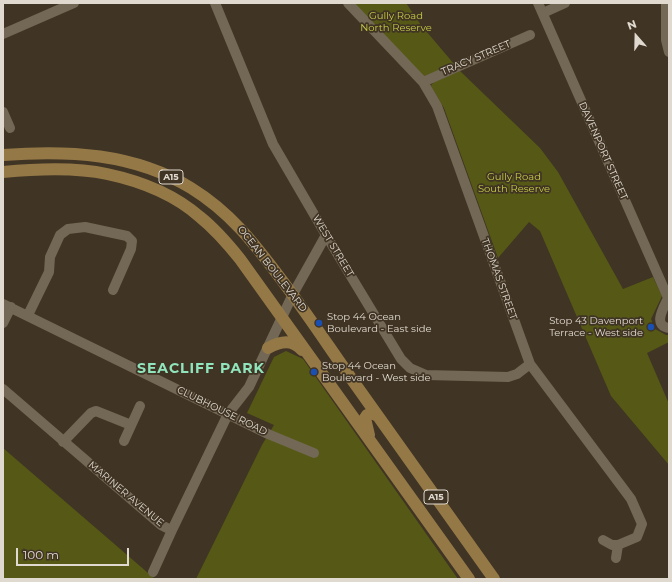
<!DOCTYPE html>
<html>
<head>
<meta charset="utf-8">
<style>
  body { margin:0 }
  #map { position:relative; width:672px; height:582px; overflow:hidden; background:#403424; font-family:Montserrat,sans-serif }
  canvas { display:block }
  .frame { position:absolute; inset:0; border:4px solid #e0d9cf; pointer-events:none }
  .north { position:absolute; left:616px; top:16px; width:40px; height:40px; -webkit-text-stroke:3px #403424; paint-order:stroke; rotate:340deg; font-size:11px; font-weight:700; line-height:16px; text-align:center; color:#e0d9cf }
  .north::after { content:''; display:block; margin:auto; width:14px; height:18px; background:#e0d9cf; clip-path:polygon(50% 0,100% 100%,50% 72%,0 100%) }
  .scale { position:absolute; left:16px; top:548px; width:113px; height:18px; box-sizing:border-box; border:2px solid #e0d9cf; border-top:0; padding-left:5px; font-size:12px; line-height:14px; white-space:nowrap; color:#e0d9cf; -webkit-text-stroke:3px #403424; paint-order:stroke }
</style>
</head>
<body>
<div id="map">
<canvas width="672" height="582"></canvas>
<div class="frame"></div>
<div class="north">N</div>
<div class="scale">100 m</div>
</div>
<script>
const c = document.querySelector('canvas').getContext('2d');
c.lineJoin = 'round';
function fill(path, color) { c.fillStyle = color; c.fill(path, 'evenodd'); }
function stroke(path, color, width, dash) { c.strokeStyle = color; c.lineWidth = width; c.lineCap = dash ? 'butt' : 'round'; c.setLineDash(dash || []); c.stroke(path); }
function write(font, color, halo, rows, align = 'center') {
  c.font = font + ' Montserrat,sans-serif'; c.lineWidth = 3.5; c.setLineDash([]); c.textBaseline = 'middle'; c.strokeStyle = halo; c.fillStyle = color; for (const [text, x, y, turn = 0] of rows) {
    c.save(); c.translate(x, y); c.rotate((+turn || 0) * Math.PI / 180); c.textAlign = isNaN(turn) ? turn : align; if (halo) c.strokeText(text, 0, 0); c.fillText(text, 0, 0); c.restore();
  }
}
fill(new Path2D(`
  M353,3H406L421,25L454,64L423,77Z
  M460,71L540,148L558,172L623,289L653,277L662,296L651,319L655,329L666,335H669V342L647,353L669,404V465L611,396L540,231L529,222L498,258L444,108L432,88L431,85L434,82Z
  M286,351L303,359L458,579H196L262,445L274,425L247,413L274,357Z
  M3,448L155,579H3Z`), '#565916');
stroke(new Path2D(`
  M215,3L273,144L326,235L401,359L410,368L426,375L508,377L517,374L530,364
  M348,3L423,82L437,106L530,364L631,499L642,524L637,537L618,545H612L603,540
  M538,3L669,300
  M666,3V40L669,52
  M543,13L565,3
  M3,34L74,3
  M423,82L530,35
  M3,112L10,128
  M668,298C664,307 652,326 669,328
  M3,304L268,434L314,453
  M28,315L49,272L50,257L60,235L68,229L85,227L127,236L132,241L131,249L113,290
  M3,323L11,307
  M3,389L161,525L169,529L173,528L228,414L249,387L293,294L326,235
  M124,441L140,406
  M63,442L91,413L96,411L131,425
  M616,558L618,545
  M153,572L173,528`), '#736755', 10);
stroke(new Path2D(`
  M3,155C68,150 134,153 191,188C230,212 254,243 281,279C306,312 329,347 353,381C400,447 447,513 494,579
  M3,172C35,169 75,167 107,174C140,181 175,195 200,217C215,229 228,244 240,259L469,579
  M268,348C281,341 292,339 302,350
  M369,435L365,418L367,415L371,413L378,416`), '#947947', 12);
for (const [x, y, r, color] of [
  [319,323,4,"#1a4fb4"],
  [651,327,4,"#1a4fb4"],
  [314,372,4,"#1a4fb4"]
]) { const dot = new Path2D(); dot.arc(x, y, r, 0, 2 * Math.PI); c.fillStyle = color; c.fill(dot); stroke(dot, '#403424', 1.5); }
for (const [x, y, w] of [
  [171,177,24],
  [436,497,24]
]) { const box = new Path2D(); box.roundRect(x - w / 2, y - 7, w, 14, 3); c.fillStyle = '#403424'; c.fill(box); stroke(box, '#e0d9cf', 1); }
write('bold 9px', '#e0d9cf', null, [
  ["A15",171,177],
  ["A15",436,497]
]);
write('10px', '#c7cc47', '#403424', [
  ["Gully Road",396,16],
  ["North Reserve",396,28],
  ["Gully Road",514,177],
  ["South Reserve",514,189]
]);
write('10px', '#e0d9cf', '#403424', [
  ["TRACY STREET",476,58,-23],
  ["DAVENPORT STREET",603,151,66],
  ["WEST STREET",333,246,59],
  ["OCEAN BOULEVARD",272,269,52],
  ["THOMAS STREET",499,279,70],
  ["CLUBHOUSE ROAD",222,411,26],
  ["MARINER AVENUE",126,494,40]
]);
write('10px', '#e0d9cf', '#403424', [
  ["Stop 44 Ocean",327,317],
  ["Boulevard - East side",327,329],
  ["Stop 43 Davenport",643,321,"right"],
  ["Terrace - West side",643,333,"right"],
  ["Stop 44 Ocean",322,366],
  ["Boulevard - West side",322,378]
], 'left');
c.letterSpacing = '1px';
write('bold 14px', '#90e5bd', '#403424', [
  ["SEACLIFF PARK",201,369]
]);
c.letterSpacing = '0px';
</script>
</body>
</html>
